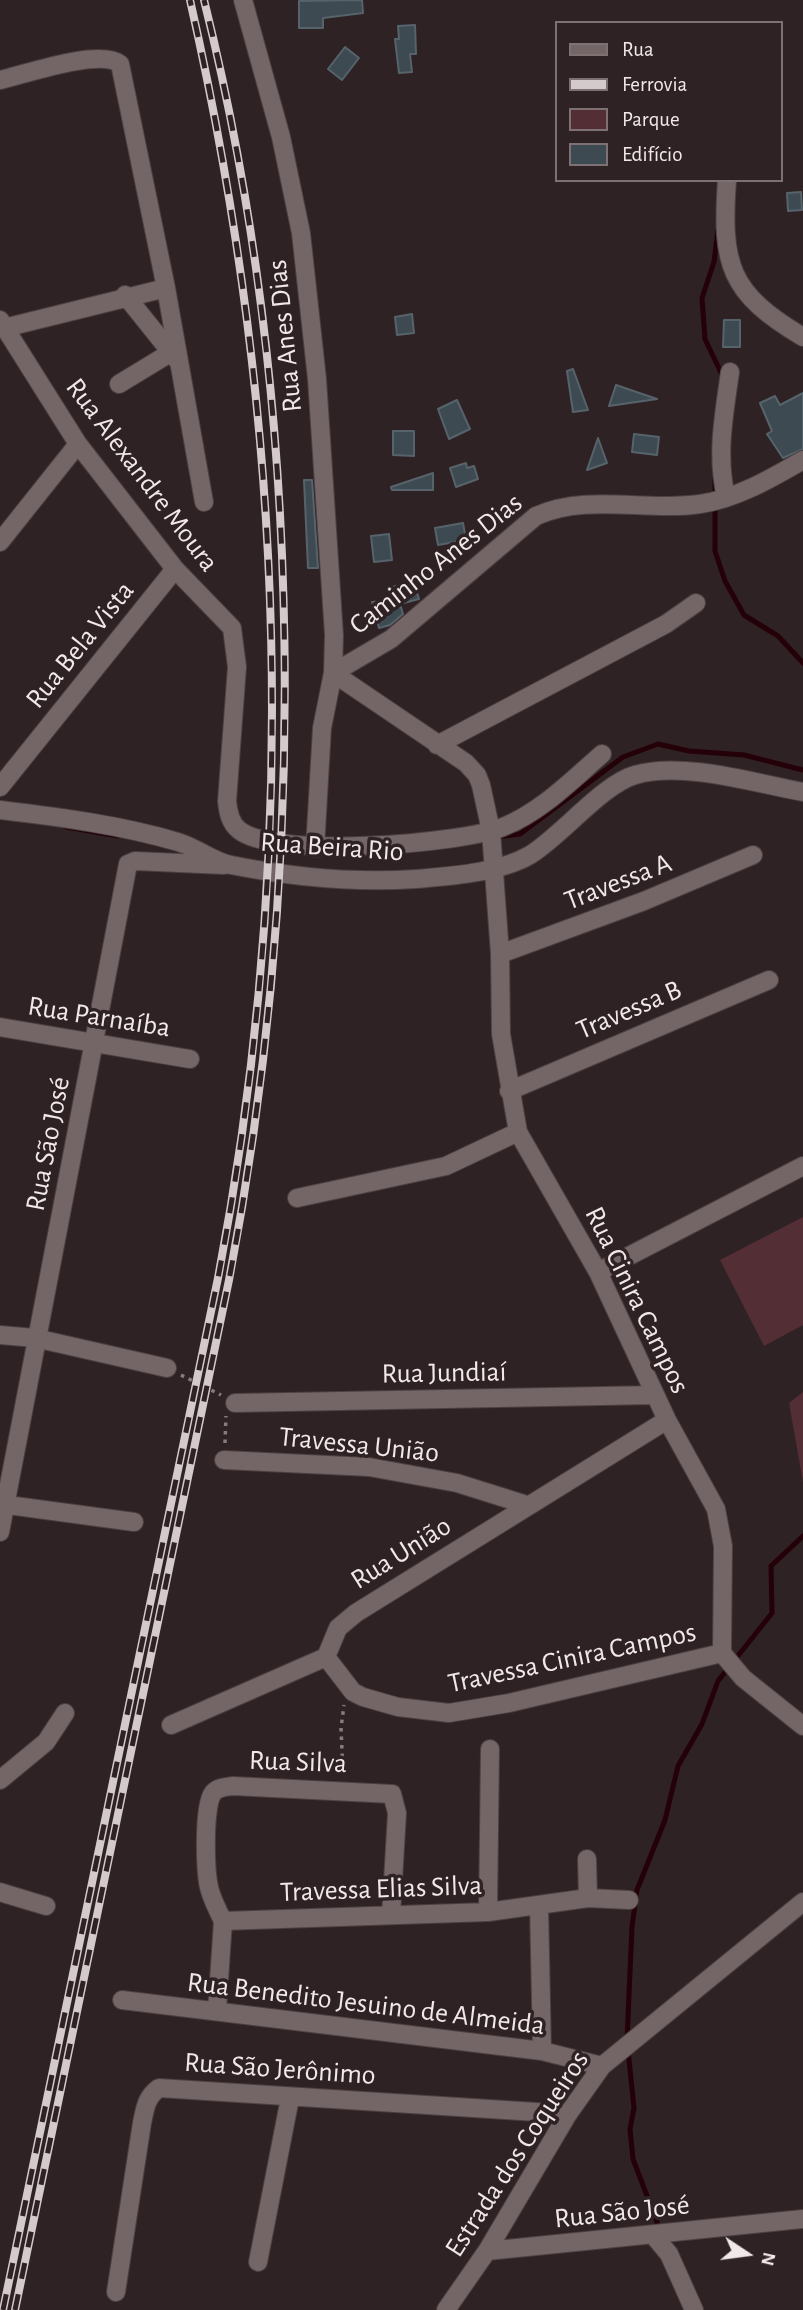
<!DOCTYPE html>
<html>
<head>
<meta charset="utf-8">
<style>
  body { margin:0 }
  #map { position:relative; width:803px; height:2310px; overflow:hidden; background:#2f2224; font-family:"Alegreya Sans",sans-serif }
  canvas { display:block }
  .legend { position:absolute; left:555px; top:21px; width:228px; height:161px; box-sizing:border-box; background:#2f2224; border:2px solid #7d7173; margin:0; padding:9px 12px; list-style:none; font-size:21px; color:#f1e8e9 }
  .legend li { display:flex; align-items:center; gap:14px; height:35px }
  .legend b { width:35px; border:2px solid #7d7173 }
  .north { position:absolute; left:712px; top:2219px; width:70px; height:70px; -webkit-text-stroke:5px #2f2224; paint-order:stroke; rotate:103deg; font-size:19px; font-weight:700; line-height:28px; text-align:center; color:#f1e8e9 }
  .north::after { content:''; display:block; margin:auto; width:24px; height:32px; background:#f1e8e9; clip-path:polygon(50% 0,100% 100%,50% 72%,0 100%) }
</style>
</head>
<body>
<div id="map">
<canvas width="803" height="2310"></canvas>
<ul class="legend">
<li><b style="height:9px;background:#746567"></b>Rua</li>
<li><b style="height:9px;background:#d4cacc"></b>Ferrovia</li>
<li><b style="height:19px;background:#532e35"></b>Parque</li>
<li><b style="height:19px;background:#3d4a51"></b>Edifício</li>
</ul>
<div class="north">N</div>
</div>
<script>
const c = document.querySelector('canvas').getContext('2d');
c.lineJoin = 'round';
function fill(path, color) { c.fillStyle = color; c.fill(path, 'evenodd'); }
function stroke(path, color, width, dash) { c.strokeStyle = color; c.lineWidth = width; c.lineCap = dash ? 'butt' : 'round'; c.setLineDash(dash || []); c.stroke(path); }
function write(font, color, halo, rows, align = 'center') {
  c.font = font + ' "Alegreya Sans",sans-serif'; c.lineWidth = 7; c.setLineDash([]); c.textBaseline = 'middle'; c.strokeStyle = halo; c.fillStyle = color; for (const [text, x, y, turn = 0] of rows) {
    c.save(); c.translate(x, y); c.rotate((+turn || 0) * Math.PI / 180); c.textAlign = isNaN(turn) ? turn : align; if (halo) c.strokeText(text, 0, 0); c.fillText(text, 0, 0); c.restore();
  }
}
fill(new Path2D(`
  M803,1217V1325L764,1346L720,1260Z
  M803,1392V1482L789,1403Z`), '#532e35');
stroke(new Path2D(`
  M718,229L714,262L702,298L705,339L723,377
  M715,477V551L725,581L744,615L778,636L803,663
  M66,827L118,836
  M497,837L520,834L623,757L658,744L689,751L744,755L803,770
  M627,2040L632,1927L637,1890L665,1820L678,1766L702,1724L718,1681L772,1613L771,1566L803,1536
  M628,2050L634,2108L630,2129L633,2159L660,2230`), '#240008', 5);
const building = new Path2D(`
  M362,0L363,13L323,18V28H299V1Z
  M415,25L416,54H410L412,72L399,73L395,39H399L398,26Z
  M345,47L359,58L342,80L328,69Z
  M801,192L802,210L788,211L787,193Z
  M412,314L414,333L397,335L395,317Z
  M724,320H740V347H723Z
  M573,369L588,410L573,412L567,371Z
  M616,385L657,399L609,406Z
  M803,393V449L783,458L767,434L772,431L760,403L775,396L780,405Z
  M457,400L470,429L449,439L438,409Z
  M393,431H414V456L393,455Z
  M634,434L659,437L657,455L632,452Z
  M598,438L607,463L587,470Z
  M466,463L467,468L474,466L478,479L456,487L450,468Z
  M433,473V490H392L391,487Z
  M304,480H312L318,568H308Z
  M463,523L466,540L438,545L435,528Z
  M389,534L392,560L374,562L371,536Z
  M408,583H414L419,599L400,604L403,614L390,625L379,628L372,602L392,600L388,588Z`);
fill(building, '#3d4a51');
stroke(building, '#57636b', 2);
const minor = new Path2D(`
  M243,0L281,137L301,233L317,379L334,635L333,673L322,728L315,848
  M0,80C26,74 100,48 120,64L166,288L204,502
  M727,180C721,265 729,293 803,337
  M125,295L178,361
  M0,320L78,444L175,569L232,628L237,667L227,801C228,812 230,823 239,830C274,859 461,844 503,827C541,812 572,780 602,754
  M4,328L166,288
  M119,384L170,353
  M726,497C716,455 724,415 730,372
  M0,542L78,444
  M333,673L466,763L477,775L481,785L491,831L500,954L501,1034L518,1132L598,1272L667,1420L716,1509L723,1546L722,1653L743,1678L803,1726
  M333,673L391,639L536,516C587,493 646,512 700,504C736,499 772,478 803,460
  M437,745L666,624L696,603
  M0,787L175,569
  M0,810C59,817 121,825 178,842C196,847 213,862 231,865C291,877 355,883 416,879C451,876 499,873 530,855C561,836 603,784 635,775C683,761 754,783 803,792
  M500,954L644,901L753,855
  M0,1027L190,1059
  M509,1091L769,980
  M297,1198L446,1166L518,1132
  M598,1272L803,1166
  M0,1335L35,1338L167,1368
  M235,1403L654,1395
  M224,1460L369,1467L457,1483L527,1505
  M0,1504L134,1522
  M0,1532L128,864L135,861L224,865
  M326,1657L353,1692L363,1697L398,1707L449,1713L509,1703L722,1653
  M326,1657L338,1628L356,1613L667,1420
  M171,1725L326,1657
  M0,1780L46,1742L65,1713
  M587,1859L588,1898
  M0,1892L46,1906
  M539,1905L542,2051
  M488,1912L490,1749
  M223,1921C218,1911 213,1901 210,1891C205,1875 203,1806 213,1793C218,1787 226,1787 233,1786L392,1794L397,1813L391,1915
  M122,2000L542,2051L602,2066
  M217,2010L223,1921L488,1912L588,1898L629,1900
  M654,2236L669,2254L694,2310
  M487,2251L803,2219
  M258,2262L290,2098
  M116,2292L142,2123C145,2109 146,2097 159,2088L568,2114
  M446,2310L487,2251L568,2114L602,2066L803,1902`);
stroke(minor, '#4b4042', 20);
stroke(new Path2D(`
  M181,1375L221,1395
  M225,1443L226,1416
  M343,1774L341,1728L344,1705`), '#877c7d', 3.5, [3.5, 5]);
stroke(minor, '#746567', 18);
const rail = new Path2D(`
  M3,2310L218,1278C300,848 287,426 190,0
  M15,2310L229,1280C308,867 306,409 204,0`);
stroke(rail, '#d4cacc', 8);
stroke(rail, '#2f2224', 5, [16]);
write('28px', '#f1e8e9', '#2f2224', [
  ["Rua Anes Dias",285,336,-96],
  ["Rua Alexandre Moura",142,475,53],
  ["Caminho Anes Dias",436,564,-38],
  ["Rua Bela Vista",80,645,-51],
  ["Rua Beira Rio",332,847,4],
  ["Travessa A",618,882,-21],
  ["Travessa B",629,1010,-23],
  ["Rua Parnaíba",99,1017,9],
  ["Rua São José",48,1144,-79],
  ["Rua Cinira Campos",637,1300,64],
  ["Rua Jundiaí",444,1373,-1],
  ["Travessa União",359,1445,6],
  ["Rua União",401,1553,-32],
  ["Travessa Cinira Campos",572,1658,-12],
  ["Rua Silva",298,1762,2],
  ["Travessa Elias Silva",381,1889,-2],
  ["Rua Benedito Jesuino de Almeida",366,2004,7],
  ["Rua São Jerônimo",280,2069,4],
  ["Estrada dos Coqueiros",517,2154,-57],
  ["Rua São José",622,2212,-6]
]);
</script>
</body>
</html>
